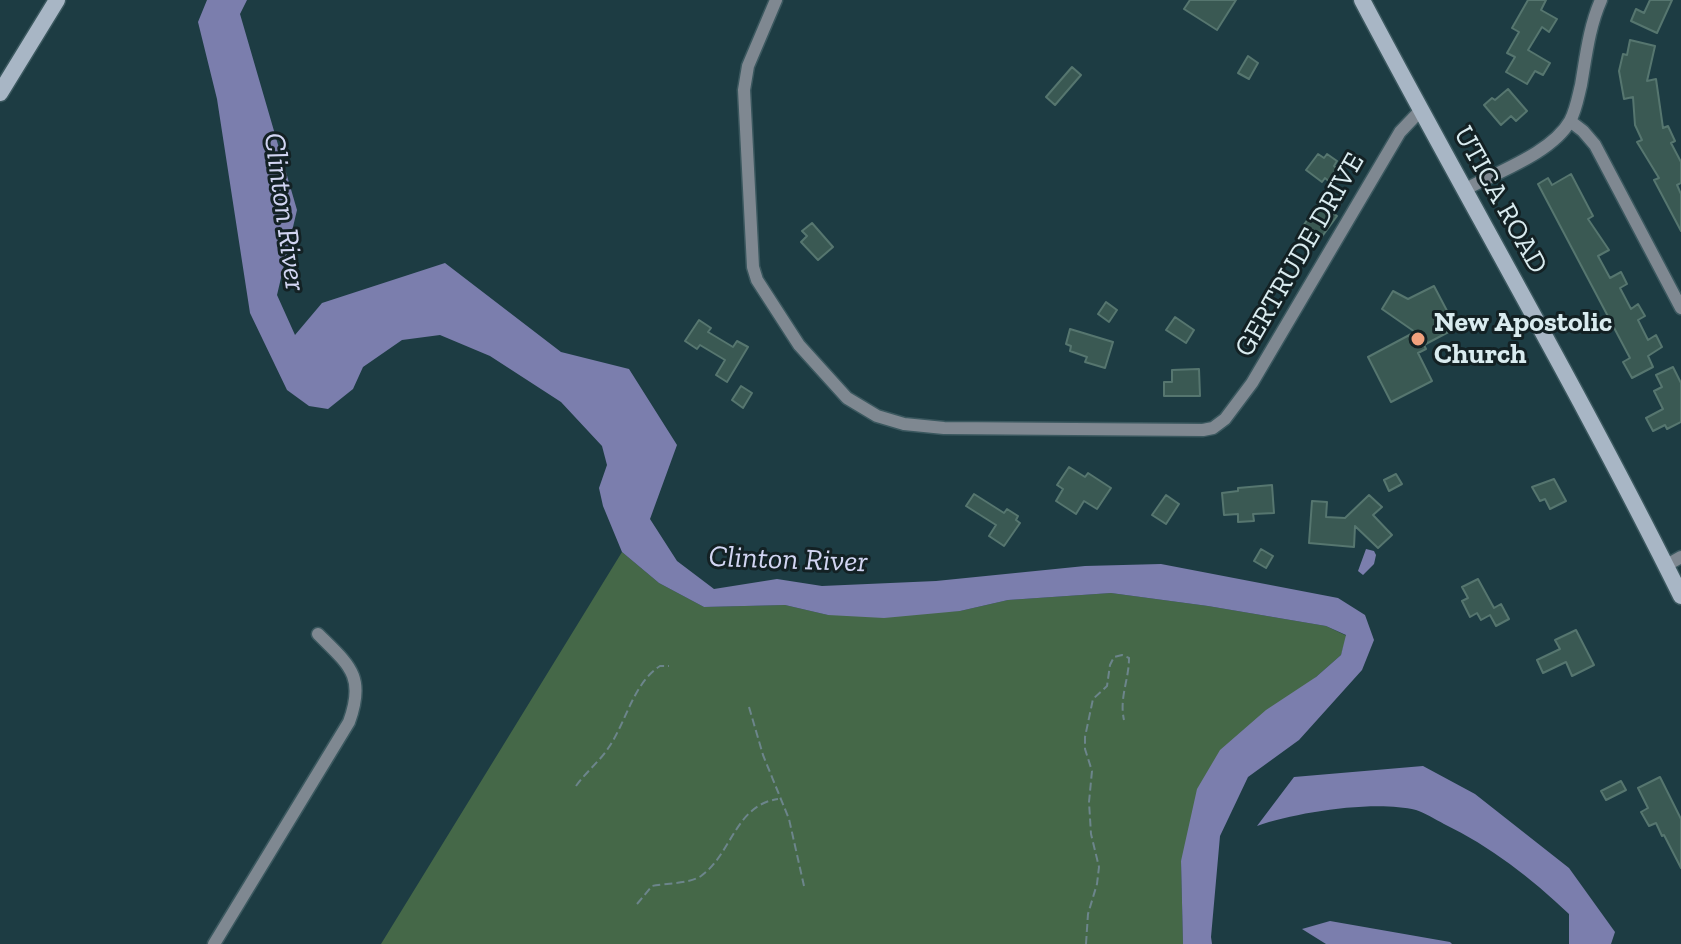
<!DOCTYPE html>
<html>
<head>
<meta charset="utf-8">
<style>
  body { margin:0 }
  canvas { display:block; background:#1d3c43 }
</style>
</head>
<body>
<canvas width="1681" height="944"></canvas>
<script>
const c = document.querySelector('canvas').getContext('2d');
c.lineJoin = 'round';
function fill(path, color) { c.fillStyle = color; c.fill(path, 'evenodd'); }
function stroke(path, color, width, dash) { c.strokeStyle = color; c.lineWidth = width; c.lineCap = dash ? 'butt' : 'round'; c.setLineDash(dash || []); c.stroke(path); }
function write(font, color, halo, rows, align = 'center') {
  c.font = font + ' "Zilla Slab",serif'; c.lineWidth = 6; c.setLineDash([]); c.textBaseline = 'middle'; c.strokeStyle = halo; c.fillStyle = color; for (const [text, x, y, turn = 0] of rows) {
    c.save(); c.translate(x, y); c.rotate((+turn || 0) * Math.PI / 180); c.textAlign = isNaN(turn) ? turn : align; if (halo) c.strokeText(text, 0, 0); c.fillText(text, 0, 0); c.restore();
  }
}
fill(new Path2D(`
  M622,552L659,583L704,607L785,605L828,615L960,611L1008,600L1111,593L1208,606L1326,626L1347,636L1341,655L1316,677L1181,861L1183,944H381Z`), '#456848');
fill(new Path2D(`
  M207,0H247L240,14L297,210L277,295L295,335L322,303L445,263L561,352L629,369L677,445L650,519L677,561L714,589L777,579L822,586L936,581L1085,566L1161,564L1338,598L1365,615L1374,640L1362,670L1299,740L1248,777L1220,836L1211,937L1212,944H1183L1181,861L1197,789L1220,750L1266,710L1316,677L1341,655L1346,635L1326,626L1208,606L1111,593L1008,600L960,611L884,618L828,615L785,605L704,607L659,583L622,552L603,506L599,488L607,465L602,446L561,402L490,356L440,335L402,340L363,367L353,389L328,409L309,406L287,390L250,313L217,99L198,22Z
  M1366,549L1374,551L1376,555L1374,564L1363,575L1358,571Z
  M1423,766L1475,794L1569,868L1615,932L1611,944H1569V914C1531,878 1490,846 1444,824C1435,819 1425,813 1416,810C1375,800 1297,812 1257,826L1294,777Z
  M1330,921L1450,942L1452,944H1326L1302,929Z`), '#7b7ead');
const building = new Path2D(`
  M1190,0H1236L1217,30L1184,9Z
  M1528,0H1546L1541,10L1557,19L1549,32L1542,27L1528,50L1550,63L1543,75L1535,71L1527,84L1506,72L1515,57L1507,53L1519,32L1512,28Z
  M1650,0H1672L1657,33L1631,21L1636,9L1644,13Z
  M1630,40L1655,46L1647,81L1656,79L1663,128L1668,126L1675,141L1671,143L1681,162V183L1677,185L1681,194V231L1654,180L1659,178L1637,142L1642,140L1635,125L1633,97L1624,99L1619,71L1623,54L1627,55Z
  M1248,56L1258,63L1249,79L1238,73Z
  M1072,67L1081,75L1055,105L1046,97Z
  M1508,89L1527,111L1516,121L1511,116L1501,125L1484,105L1492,98L1495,100Z
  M1318,154L1324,158L1327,154L1337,161L1334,166L1340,171L1331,183L1325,178L1322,182L1306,170Z
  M1571,174L1593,216L1588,219L1609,250L1598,256L1610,278L1621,272L1627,284L1620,288L1631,309L1638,304L1645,316L1638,320L1648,340L1656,335L1662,347L1648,356L1653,367L1632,378L1623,362L1630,358L1538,184L1548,178L1552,185Z
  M1319,203L1337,216L1318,242L1301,229Z
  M812,223L833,247L818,260L801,242L807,236L802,231Z
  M1434,286L1456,328L1424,345L1426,349L1418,353L1432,381L1391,402L1368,357L1415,332L1382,309L1393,291L1408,299Z
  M1106,302L1117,310L1109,322L1098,314Z
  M1175,317L1194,330L1186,343L1166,330Z
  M699,320L711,328L708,332L733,347L737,341L748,347L727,382L716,375L725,360L700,345L697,349L685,341Z
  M1070,329L1113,342L1105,368L1085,362L1087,357L1070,351L1071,346L1066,344Z
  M1673,367L1681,383V422L1667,429L1665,425L1653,431L1646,418L1663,409L1654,391L1662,387L1656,375Z
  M1199,369L1200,396H1164V382H1172V370Z
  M741,386L752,393L743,408L732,400Z
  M1069,467L1085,477L1088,473L1111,488L1097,509L1084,501L1076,514L1056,501L1063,489L1057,485Z
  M1396,474L1402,484L1389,491L1384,480Z
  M1554,479L1566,501L1550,509L1545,499L1540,501L1532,487Z
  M1272,485L1274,513L1253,514L1254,521L1238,522V514L1224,515L1222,493L1238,491V488Z
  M974,494L1004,513L1007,509L1018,516L1016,520L1020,523L1004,546L989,536L996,525L966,506Z
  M1166,495L1179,504L1166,524L1152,515Z
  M1369,495L1382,507L1373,515L1392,535L1378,548L1355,526L1354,547L1309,543L1312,501L1327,502L1326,517L1345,518Z
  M1261,549L1273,556L1266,568L1254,561Z
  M1478,579L1494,608L1501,604L1509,619L1496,626L1490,615L1481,620L1477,613L1470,617L1462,601L1468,598L1462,587Z
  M1576,630L1594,665L1572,676L1566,662L1543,673L1537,660L1560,649L1555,640Z
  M1660,777L1681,819V868L1664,835L1662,836L1656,823L1649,826L1641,812L1648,808L1638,788Z
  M1621,781L1626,790L1606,800L1601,791Z`);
fill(building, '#3a5953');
stroke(building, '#56766f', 2);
const street = new Path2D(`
  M776,0L748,66L744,90L753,267L757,280L799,345L847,398L877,416L904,424L944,428L1203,430L1213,428L1225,419L1252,383L1400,132L1420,111
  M1570,121L1583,131L1595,145L1681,308
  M1466,189C1497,172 1552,153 1570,121C1576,110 1578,97 1581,85C1586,56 1589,27 1601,0
  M1665,566L1681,557
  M214,944L349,722C366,676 349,665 318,634`);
const secondary = new Path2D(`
  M1362,0C1467,199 1581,394 1681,596
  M0,93L57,0`);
stroke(street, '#3b585f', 15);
stroke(secondary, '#3b585f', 19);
stroke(new Path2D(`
  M749,707L763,755L789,819L804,886
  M576,786C586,772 600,761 609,747C627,720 633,684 660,666H669
  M637,904L652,886C666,883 689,884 701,876C732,854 735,805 778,799
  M1086,944L1088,914L1097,884L1099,867L1091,834L1089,802L1092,771L1085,749V737L1093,699L1107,686L1110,665L1114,657L1122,655L1129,658C1129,680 1119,698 1124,720`), '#6c858b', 2, [8, 4]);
stroke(street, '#7f8891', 12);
stroke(secondary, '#a8b6c5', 16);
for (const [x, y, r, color] of [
  [1418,339,8,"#f1a17d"]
]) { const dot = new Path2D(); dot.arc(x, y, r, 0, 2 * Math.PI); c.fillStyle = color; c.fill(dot); stroke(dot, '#132124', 3); }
write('28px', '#d9ebef', '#132124', [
  ["UTICA ROAD",1500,200,61],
  ["GERTRUDE DRIVE",1300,255,-60]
]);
write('bold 28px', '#d9ebef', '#132124', [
  ["New Apostolic",1434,323],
  ["Church",1434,355]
], 'left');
write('italic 30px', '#d2d5f2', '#132124', [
  ["Clinton River",284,212,82],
  ["Clinton River",788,560,2]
]);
</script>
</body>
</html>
